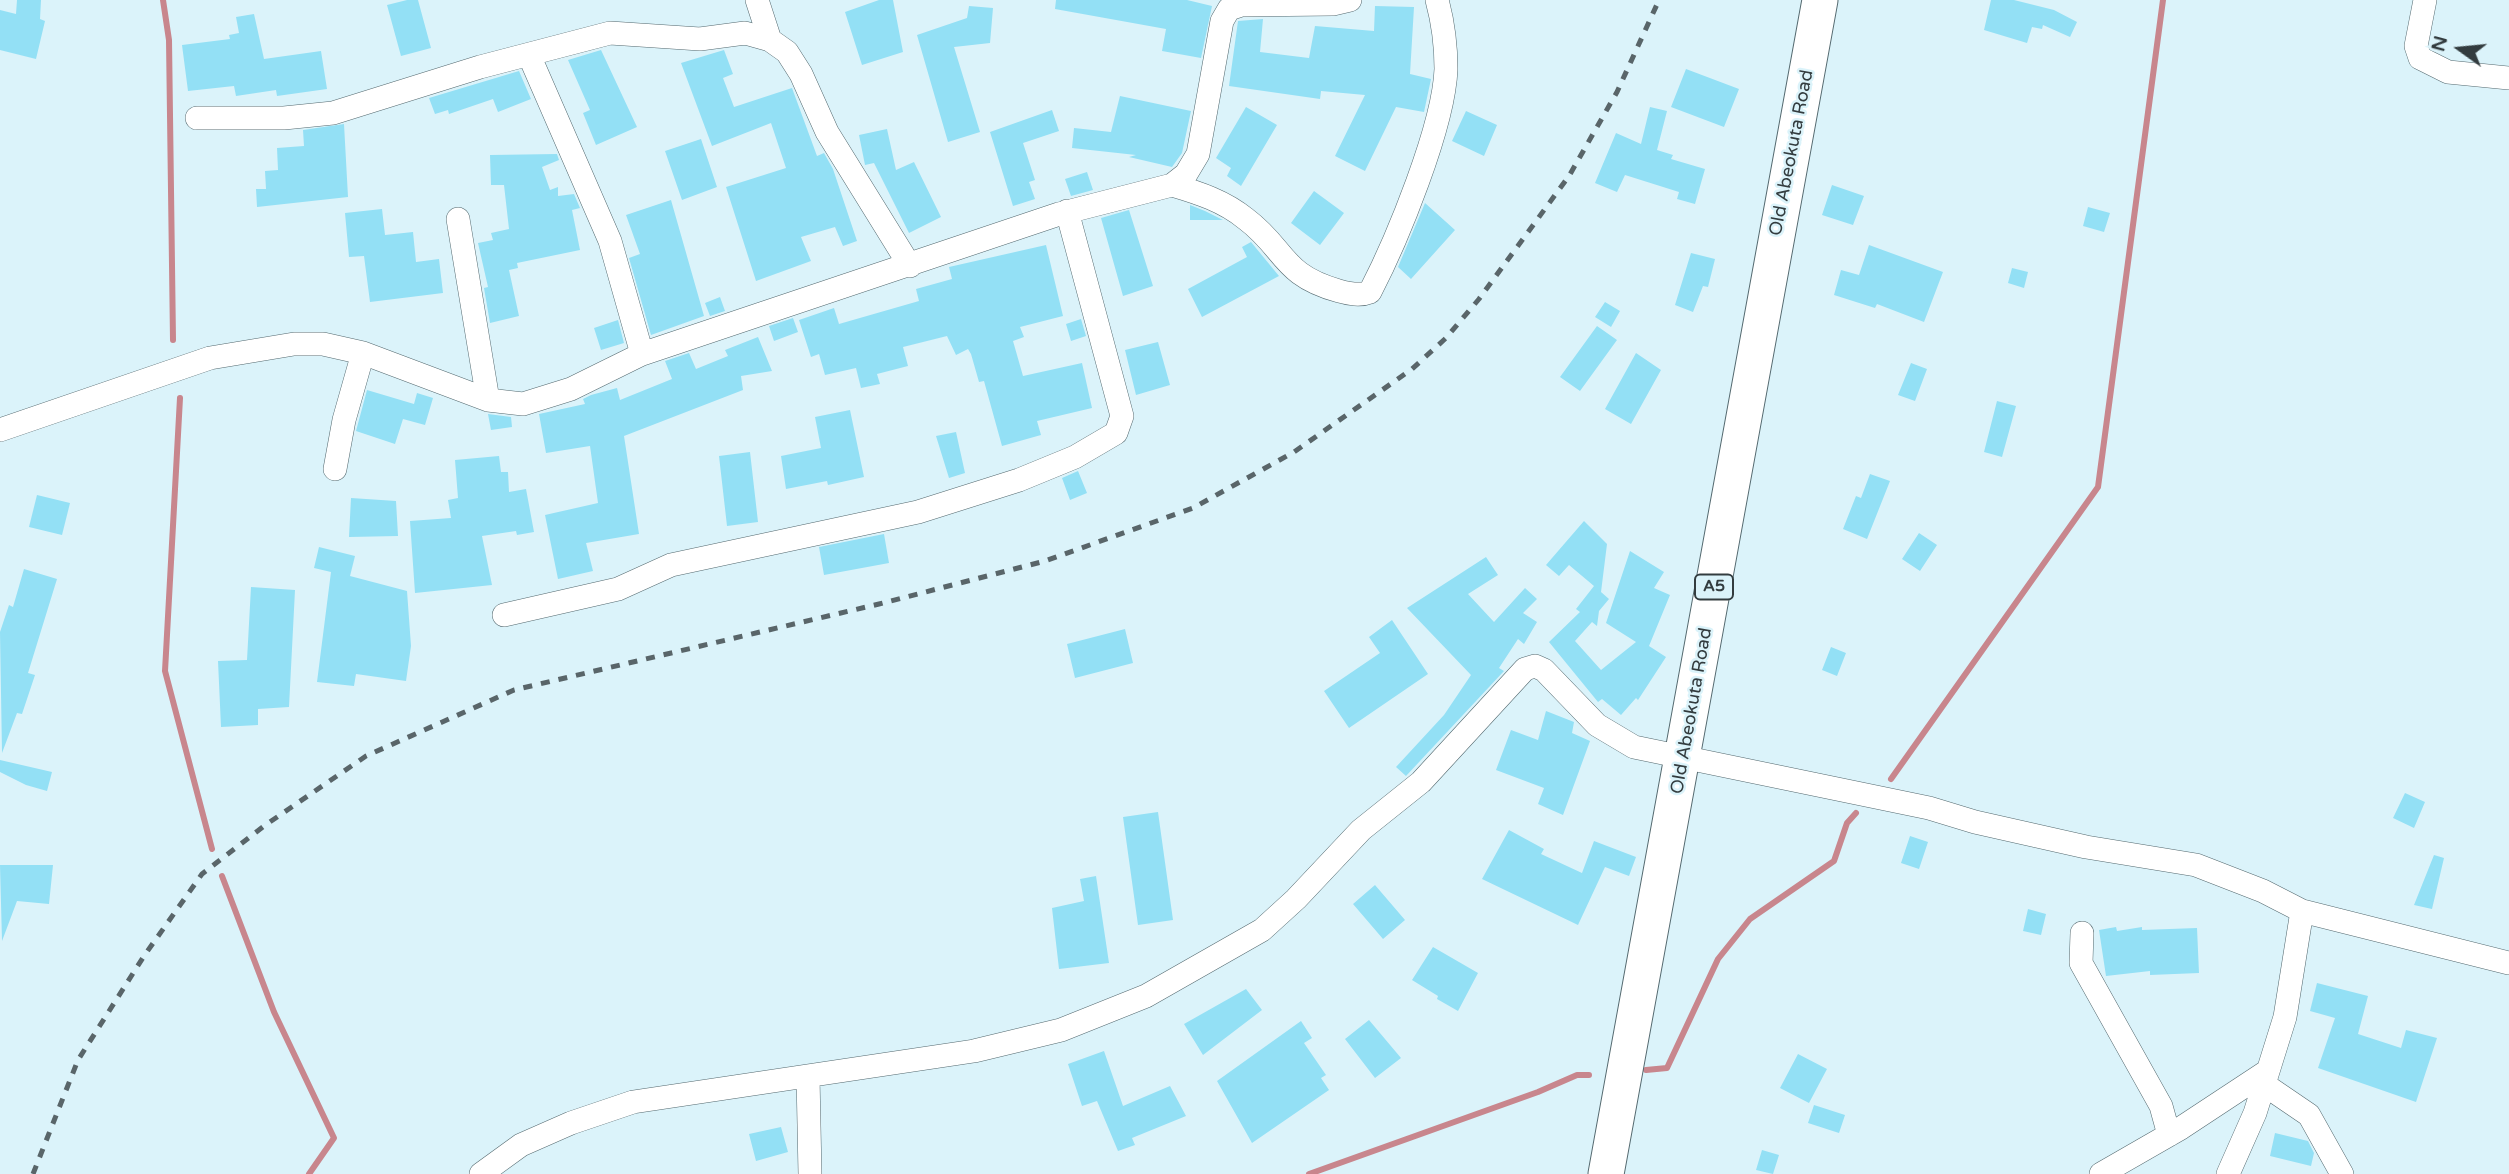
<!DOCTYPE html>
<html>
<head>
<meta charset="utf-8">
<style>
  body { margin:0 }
  #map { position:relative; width:2509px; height:1174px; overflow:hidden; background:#dbf3fa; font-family:"Varela Round",sans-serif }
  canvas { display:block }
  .north { position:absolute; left:2425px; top:14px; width:70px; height:70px; -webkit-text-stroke:5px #dbf3fa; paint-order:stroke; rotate:285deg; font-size:19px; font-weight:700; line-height:28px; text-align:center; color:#333c3f }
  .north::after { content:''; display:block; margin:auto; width:24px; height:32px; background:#333c3f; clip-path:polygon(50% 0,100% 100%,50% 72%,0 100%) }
</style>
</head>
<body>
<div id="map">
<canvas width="2509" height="1174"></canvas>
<div class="north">N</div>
</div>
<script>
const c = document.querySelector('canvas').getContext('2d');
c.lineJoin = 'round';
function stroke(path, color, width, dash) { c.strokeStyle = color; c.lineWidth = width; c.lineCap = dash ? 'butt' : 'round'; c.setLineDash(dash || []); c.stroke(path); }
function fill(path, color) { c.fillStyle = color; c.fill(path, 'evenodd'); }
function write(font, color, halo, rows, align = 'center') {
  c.font = font + ' "Varela Round",sans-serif'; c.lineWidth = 5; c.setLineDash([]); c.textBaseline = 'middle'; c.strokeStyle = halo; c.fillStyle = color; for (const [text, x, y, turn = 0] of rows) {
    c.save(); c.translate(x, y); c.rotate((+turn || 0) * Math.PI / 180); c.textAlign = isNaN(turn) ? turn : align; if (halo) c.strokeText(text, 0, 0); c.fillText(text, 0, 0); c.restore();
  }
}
stroke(new Path2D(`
  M163,0L169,40L173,340
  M180,398L165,671L212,849
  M1891,779L2098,487L2163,0
  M222,876L274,1012L334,1138L309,1174
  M1646,1070L1667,1068L1718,959L1750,919L1834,861L1847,823L1856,813
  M1309,1174L1538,1092L1577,1075H1589`), '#c8868d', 6);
fill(new Path2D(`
  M17,0H41L40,19L45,21L36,59L0,50V10L16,14Z
  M407,0H418L431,48L401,56L387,5Z
  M879,0H893L903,52L862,65L845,12Z
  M1056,0H1187L1212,6L1201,58L1162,51L1166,29L1055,9Z
  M1991,0H2014L2054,10L2077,22L2070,37L2043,25L2042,29L2032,27L2027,43L1984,30Z
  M969,6L993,8L990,43L954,47L980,132L948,142L917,35L967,18Z
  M1375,6L1414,7L1410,74L1431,79L1424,112L1396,107L1365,171L1335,156L1365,95L1321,91L1320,99L1229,86L1238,21L1263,19L1260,52L1309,58L1315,26L1374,31Z
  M254,14L264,59L321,51L327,89L277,96L276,90L236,96L234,86L188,91L182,45L230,39L229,35L239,33L236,17Z
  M601,50L637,127L596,145L583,113L590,110L568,60Z
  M724,50L733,74L723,78L734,107L792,88L817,156L824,153L833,169L857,241L843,246L835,227L801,237L811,261L756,281L726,187L786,168L771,123L712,146L681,63Z
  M1686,69L1739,89L1724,127L1671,107Z
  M519,71L531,99L498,112L493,99L449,114L448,110L435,114L429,98Z
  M1120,96L1191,111L1182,153L1172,167L1129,157L1136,155L1072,148L1074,128L1111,132Z
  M1246,107L1277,125L1241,186L1227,176L1231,168L1216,158Z
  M1650,107L1667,111L1657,150L1673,155L1671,159L1705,169L1695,204L1677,199L1679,192L1625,175L1617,192L1595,183L1616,133L1641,144Z
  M1052,110L1059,131L1023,143L1035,180L1029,182L1035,199L1013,206L990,132Z
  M1466,111L1497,125L1484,156L1452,141Z
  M344,124L348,197L257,207L256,189H266L265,171L278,170L277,148L304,146L303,130Z
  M887,129L896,170L914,162L941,217L909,233L874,163L865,165L859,135Z
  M701,139L717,187L682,200L665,151Z
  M557,154L559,160L542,167L550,190L558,187V196L574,194L580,208L572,210L580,250L517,263L518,268L509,270L519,316L490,323L484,288L488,287L478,243L493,240L491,233L509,229L504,185H491L490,155Z
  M1087,172L1093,190L1071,196L1065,179Z
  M1832,185L1864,196L1853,225L1822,215Z
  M1314,191L1344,213L1320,245L1291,223Z
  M671,200L704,316L651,335L629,258L640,254L626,215Z
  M1425,203L1455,230L1411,279L1398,267Z
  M1190,205L1205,211L1223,220H1190Z
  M2088,207L2110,213L2104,232L2083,226Z
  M382,209L385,235L413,232L416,262L439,259L443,293L370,302L364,256L349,257L345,213Z
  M1129,210L1153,286L1123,296L1101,218Z
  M1251,242L1279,276L1202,317L1188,289L1247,257L1242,247Z
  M1046,245L1063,316L1020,327L1024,337L1013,341L1023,376L1082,363L1092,408L1037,421L1041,435L1002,446L984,381L979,382L971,354L968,349L956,355L947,336L903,347L908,366L877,374L880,384L861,388L856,368L825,375L819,354L811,357L799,320L834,308L839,324L919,301L916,289L952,279L949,267Z
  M1869,245L1943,272L1924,322L1877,304L1875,308L1834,295L1841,270L1859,275Z
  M1691,253L1715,259L1708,287L1703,286L1693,312L1675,305Z
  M2012,268L2028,272L2024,288L2008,283Z
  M720,297L725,311L710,316L705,303Z
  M1605,302L1620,311L1611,327L1595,317Z
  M793,318L798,332L774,341L769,326Z
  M1081,319L1086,336L1071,341L1066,324Z
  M618,320L624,343L601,350L594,328Z
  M1597,326L1617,340L1580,391L1560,377Z
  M758,337L772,371L741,376L743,390L624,436L639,534L586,543L593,571L558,579L545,515L598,503L590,446L546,453L539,414L585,404L583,399L591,395L617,388L620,400L672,379L665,361L689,353L696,369L728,356L725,350Z
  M1158,342L1170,385L1136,395L1125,350Z
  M1636,353L1661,370L1631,424L1605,409Z
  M1911,363L1927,369L1915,401L1898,395Z
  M367,390L414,404L417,393L433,398L425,425L403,419L395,444L356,431Z
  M1997,401L2016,406L2002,457L1984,452Z
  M850,410L864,477L828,485L827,481L786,489L781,456L821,448L815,417Z
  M488,414L511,417L512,427L491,430Z
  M956,432L965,473L949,478L936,436Z
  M750,452L758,522L727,526L719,456Z
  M499,456L501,472H508L509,492L526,489L534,532L517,535L516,531L482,536L492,585L415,593L410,521L451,518L448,500L458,498L455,460Z
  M1078,471L1087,493L1070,500L1062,478Z
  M1870,474L1890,481L1867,539L1843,529L1856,496L1861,498Z
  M37,495L70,503L62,535L29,527Z
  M351,498L396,501L398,536L349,537Z
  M1584,521L1607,544L1601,592L1609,599L1599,611L1597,626L1592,622L1575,641L1601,670L1636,642L1606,623L1630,551L1664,572L1654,588L1670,595L1649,646L1666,657L1638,700L1636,698L1621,715L1602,699L1598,702L1549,642L1580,612L1576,609L1594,586L1569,565L1559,576L1546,565Z
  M1919,533L1937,545L1920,571L1902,559Z
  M884,534L889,563L824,575L819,547Z
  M319,547L355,556L350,576L407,591L411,646L406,681L356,674L354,686L317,682L331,572L314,568Z
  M1486,557L1498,575L1468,594L1494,622L1525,588L1537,599L1523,613L1537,622L1524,644L1518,639L1499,668L1504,671L1406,776L1396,767L1444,715L1471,675L1407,608Z
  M24,569L57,579L28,673L35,675L22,714L17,713L2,753L0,632L9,605L13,607Z
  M251,587L295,590L289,707L258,709V725L221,727L218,661L247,660Z
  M1392,620L1428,674L1349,728L1324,691L1380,653L1369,637Z
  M1125,629L1133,663L1075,678L1067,644Z
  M1831,647L1846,653L1837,676L1822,670Z
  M1546,711L1574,722L1572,733L1590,741L1563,815L1538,804L1544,788L1496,770L1511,730L1538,740Z
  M0,760L52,772L47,791L26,785L0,772Z
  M2405,793L2425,802L2414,828L2393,818Z
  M1158,812L1173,920L1138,925L1123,817Z
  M1509,830L1544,849L1541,854L1582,873L1594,841L1636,857L1629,876L1605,867L1578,925L1482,879Z
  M1910,836L1928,842L1919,869L1901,863Z
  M2434,855L2444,858L2432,909L2414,905Z
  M0,865H53L49,904L17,901L2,941Z
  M1096,876L1109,963L1059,969L1052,908L1084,901L1080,879Z
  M1375,885L1405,920L1383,939L1353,904Z
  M2028,909L2046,914L2041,935L2023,931Z
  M2116,927L2117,931L2142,927V930L2197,928L2199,973L2150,975V971L2106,976L2099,930Z
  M1433,947L1478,973L1458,1011L1437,999L1438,996L1412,980Z
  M2317,983L2368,996L2358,1034L2401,1048L2406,1030L2437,1038L2416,1102L2318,1068L2335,1018L2310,1011Z
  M1246,989L1262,1010L1203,1055L1184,1024Z
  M1369,1020L1401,1058L1375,1078L1345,1039Z
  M1301,1021L1312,1038L1304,1043L1326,1075L1321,1078L1329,1090L1252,1143L1217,1081Z
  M1104,1051L1123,1106L1170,1086L1186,1116L1132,1138L1135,1145L1118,1151L1097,1101L1082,1106L1068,1064Z
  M1798,1054L1827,1069L1809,1103L1780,1088Z
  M1814,1105L1845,1115L1839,1133L1808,1123Z
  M781,1127L788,1152L756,1161L749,1134Z
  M2275,1133L2308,1141L2314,1153L2311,1166L2270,1156Z
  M1762,1150L1779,1155L1773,1174L1756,1170Z`), '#93e0f5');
const minor = new Path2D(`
  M757,0L770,40
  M2425,0L2416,46L2420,58L2448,72L2509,78
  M529,55L610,241L642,354
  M197,118H284L333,113L480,67L610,33L700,39L745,33L770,40L787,52L801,74L827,132L910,266
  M1172,185C1199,193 1224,201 1246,219C1286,249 1281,275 1339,291C1350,294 1360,296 1370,292C1397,240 1444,126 1446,69C1446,46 1443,22 1437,0
  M458,219L488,400
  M0,430L210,358L294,344H323L363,353L488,400L523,404L571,389L642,354L1059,214L1172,185L1186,174L1198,154L1222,21L1229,9L1241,5L1333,4L1350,0
  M335,469L344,420L363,353
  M504,615L618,589L671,565L918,512L1019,480L1075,457L1116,433L1122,416L1067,211
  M2082,933L2081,963L2161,1106L2169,1135
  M808,1076L810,1174
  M2262,1083L2309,1115L2342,1174
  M481,1174L521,1145L571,1123L633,1102L974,1051L1061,1030L1146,996L1262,930L1296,899L1361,830L1421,782L1525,669L1535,666L1544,670L1597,725L1634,747L1929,808L1975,822L2086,847L2196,865L2263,891L2302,911L2509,963
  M2101,1174L2181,1128L2266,1072
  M2228,1174L2255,1113L2285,1017L2302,911`);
const highway = new Path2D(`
  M1606,1174L1820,0`);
stroke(minor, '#54696f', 24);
stroke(highway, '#54696f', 37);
stroke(minor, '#fff', 23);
stroke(highway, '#fff', 35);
stroke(new Path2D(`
  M33,1174L78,1060L144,956L202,874L264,826L366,756L514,690L879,604L1045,561L1193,508L1294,452L1412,369L1446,338L1479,299L1569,176L1617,92L1659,0`), '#596569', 5, [9, 9]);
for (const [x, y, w] of [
  [1714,587,38]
]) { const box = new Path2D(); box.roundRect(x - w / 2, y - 12.5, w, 25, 5); c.fillStyle = '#dbf3fa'; c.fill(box); stroke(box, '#333c3f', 2); }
write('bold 16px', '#333c3f', null, [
  ["A5",1714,587]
]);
write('18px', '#333c3f', '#dbf3fa', [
  ["Old Abeokuta Road",1792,153,-79],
  ["Old Abeokuta Road",1692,711,-80]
]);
</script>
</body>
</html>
